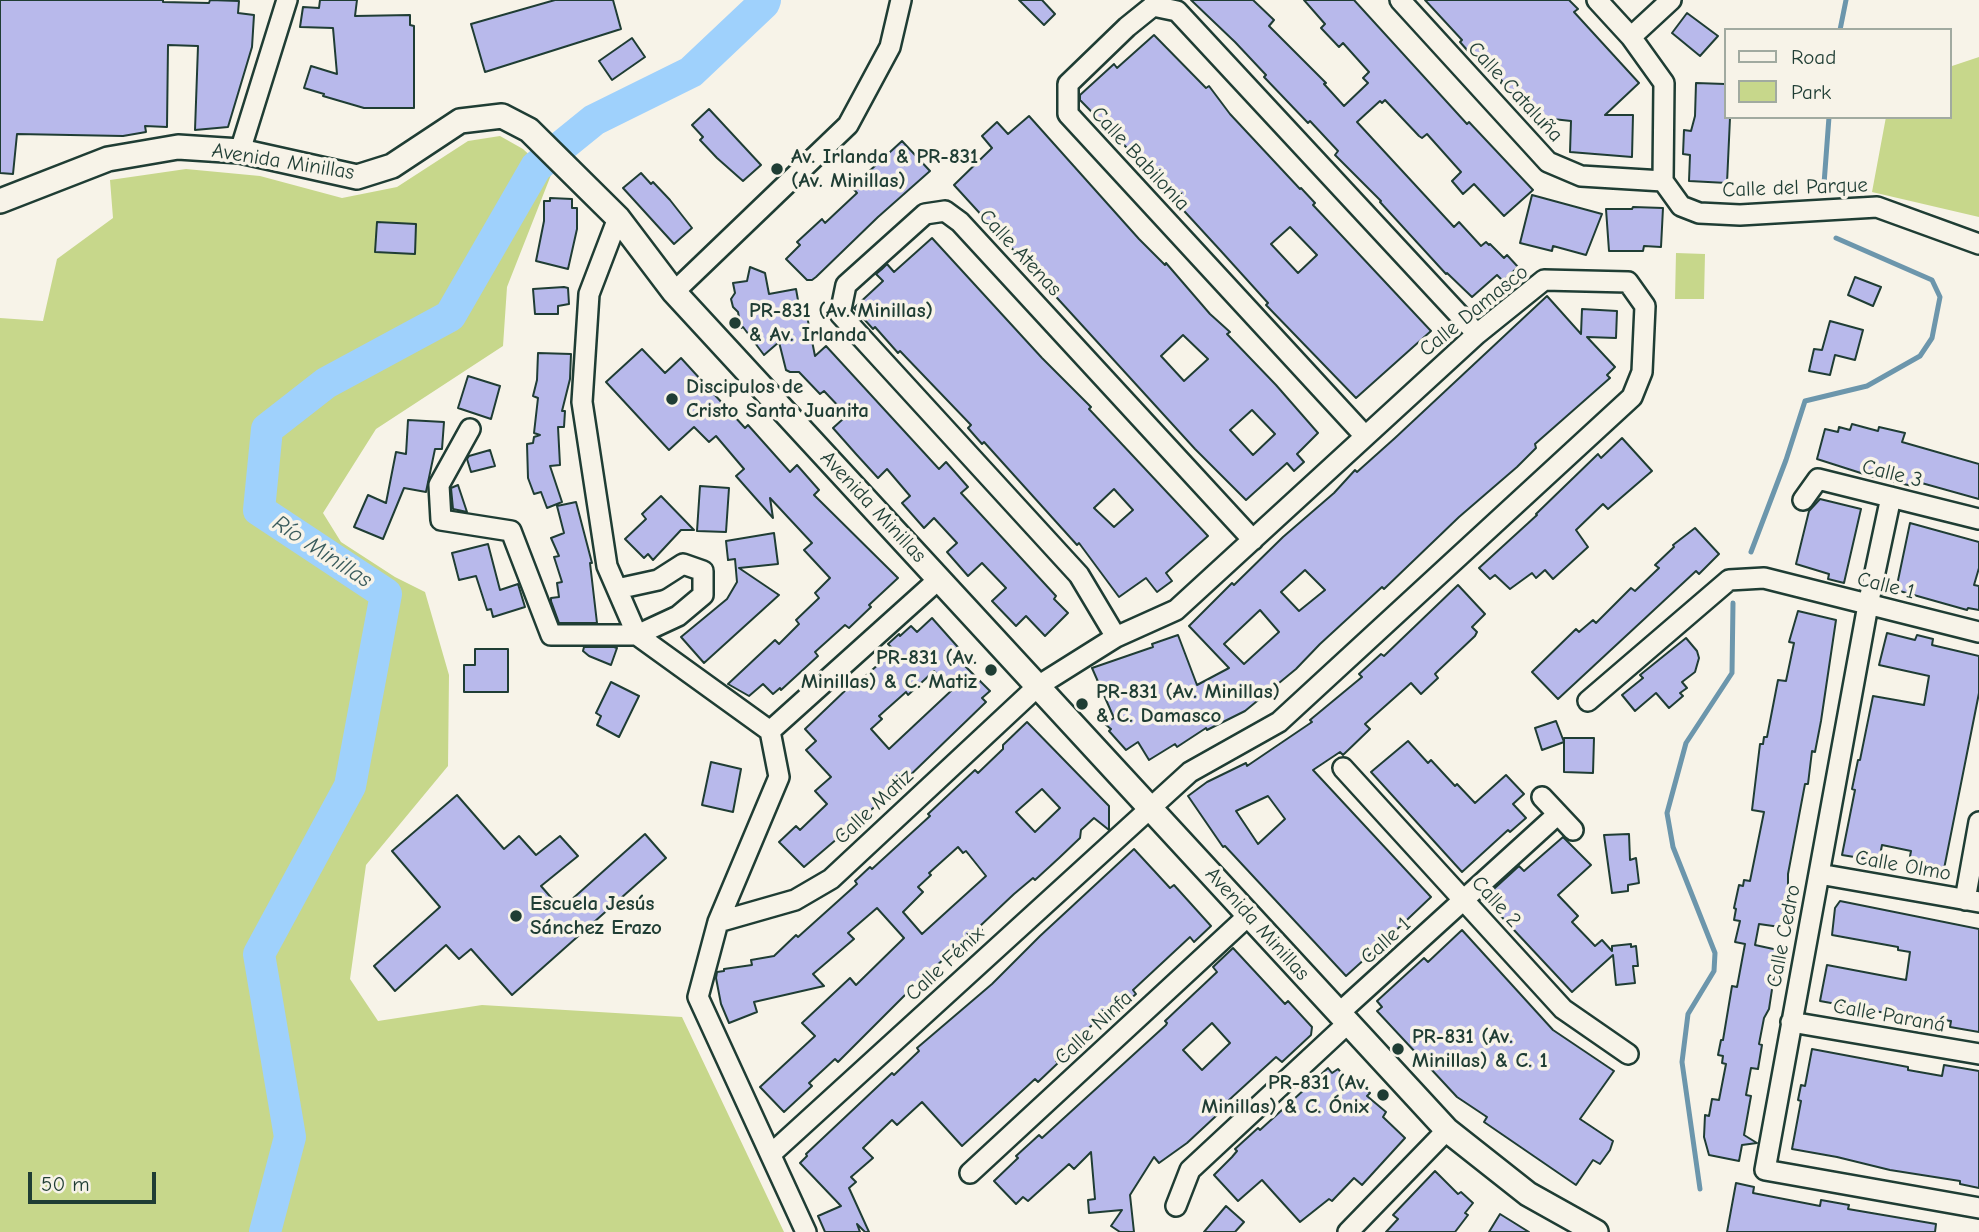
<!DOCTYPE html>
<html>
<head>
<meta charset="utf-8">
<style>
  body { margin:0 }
  #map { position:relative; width:1979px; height:1232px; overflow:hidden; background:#f7f3e8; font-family:"Comic Neue",sans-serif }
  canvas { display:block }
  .legend { position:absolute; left:1724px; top:28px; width:228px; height:91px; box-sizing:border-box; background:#f7f3e8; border:2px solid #a1aaa0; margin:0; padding:9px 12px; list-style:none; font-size:21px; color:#1f3d34 }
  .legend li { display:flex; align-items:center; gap:14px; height:35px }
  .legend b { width:35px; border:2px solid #a1aaa0 }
  .scale { position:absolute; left:28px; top:1172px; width:128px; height:32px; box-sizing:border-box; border:4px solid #1f3d34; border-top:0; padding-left:9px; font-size:21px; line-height:24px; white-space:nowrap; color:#1f3d34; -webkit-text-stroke:5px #f7f3e8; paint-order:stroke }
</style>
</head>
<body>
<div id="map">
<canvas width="1979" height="1232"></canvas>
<ul class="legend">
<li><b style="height:9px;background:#f7f3e8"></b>Road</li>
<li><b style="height:19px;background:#c7d78b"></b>Park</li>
</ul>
<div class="scale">50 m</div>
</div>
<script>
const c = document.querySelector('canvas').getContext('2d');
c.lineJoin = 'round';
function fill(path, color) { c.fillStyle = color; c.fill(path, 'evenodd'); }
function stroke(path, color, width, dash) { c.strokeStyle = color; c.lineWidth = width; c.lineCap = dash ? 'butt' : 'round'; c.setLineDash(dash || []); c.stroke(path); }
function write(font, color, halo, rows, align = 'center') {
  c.font = font + ' "Comic Neue",sans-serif'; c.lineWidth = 7; c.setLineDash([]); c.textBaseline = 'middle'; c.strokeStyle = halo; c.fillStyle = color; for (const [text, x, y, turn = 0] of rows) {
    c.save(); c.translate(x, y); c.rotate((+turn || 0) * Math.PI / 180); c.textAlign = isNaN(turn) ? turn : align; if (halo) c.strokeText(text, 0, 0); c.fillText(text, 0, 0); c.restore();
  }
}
fill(new Path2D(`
  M1979,57V217L1872,192L1886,117H1949V67Z
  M500,136L523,149L551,175L507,287L503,346L376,429L323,513L341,542L395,577L425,592L449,675L448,766L366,865L350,979L378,1021L482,1005L682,1017L784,1232H0V318L43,321L57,259L113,218L110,180L186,169L260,176L342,198L397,187L468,141Z
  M1676,253L1705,254L1704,299H1675Z`), '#c7d78b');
stroke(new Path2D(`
  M1840,30L1846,0
  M1824,184L1829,117
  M1751,552L1786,460L1805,401L1867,386L1920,356L1932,338L1940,297L1932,280L1836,238
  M1700,1189L1682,1062L1688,1014L1714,971L1715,953L1673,847L1667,813L1686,743L1732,673L1733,603`), '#6c96ac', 5);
stroke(new Path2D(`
  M265,1232L290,1137L259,954L350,786L386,594L259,510L267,429L326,383L450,316L536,167L594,120L691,72L764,3L765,0`), '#9fd1fc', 32);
const building = new Path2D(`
  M0,0H163V2L209,3L210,0L239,1L238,13L254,15L252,47L228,127L195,130L198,46L168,45L167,127L145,126L146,132L123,136L17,134L13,174L0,173Z
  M320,0H357L355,16L410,15V25L414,26V108H364L323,96L324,94L304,88L311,66L337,74L333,28L300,27L303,7L319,8Z
  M555,0H613L621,29L485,72L471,24Z
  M1019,0H1042L1055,14L1044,25Z
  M1191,0H1253L1274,20L1269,26L1326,83L1324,84L1344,106L1368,83L1363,78L1369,72L1343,43L1339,47L1321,28L1325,24L1304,0H1354L1467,124L1469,122L1533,190L1504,216L1474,184L1463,194L1452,181L1461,172L1427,134L1422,138L1419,136L1385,100L1382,103L1380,101L1357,122L1454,227L1459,222L1481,246L1486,242L1489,245L1490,244L1504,258L1507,255L1518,267L1503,281L1497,275L1472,297L1447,273L1446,274L1380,202L1381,201L1335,155L1338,151L1310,121L1308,123L1264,77L1266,75L1235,42Z
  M1425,0H1569L1578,9L1574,12L1639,83L1605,115H1633L1632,157L1570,152L1571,121L1553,119L1544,127L1501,83L1502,81L1478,55L1474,58L1460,42L1462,40Z
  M1687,13L1718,36L1700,56L1672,33Z
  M1154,35L1206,88L1209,86L1230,114L1300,189L1301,188L1315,203L1313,205L1431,331L1356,398L1266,305L1268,303L1220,250L1140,163L1138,165L1126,152L1128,149L1080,100V95L1114,64L1117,68ZM1290,227L1317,255L1298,273L1271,244Z
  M632,38L645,57L612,80L599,61Z
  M1696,83L1725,84V117L1730,118L1727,183L1689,181L1690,155L1683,154L1684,130L1691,131L1695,116Z
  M709,109L761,165L743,181L717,158L700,140L703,137L692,125Z
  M1029,116L1139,239L1165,265L1166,263L1210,314L1230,332L1227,334L1276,385L1318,433L1297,454L1304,462L1294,471L1287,463L1246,500L1195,449L954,185L992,148L982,136L997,122L1008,134ZM1183,335L1208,359L1184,381L1161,356ZM1252,410L1275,434L1253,455L1230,430Z
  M902,141L930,171L878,217L816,277L812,280H807L786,259L800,245L797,242L822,219L825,223L857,193L852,187Z
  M641,173L651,184L653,182L670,200L692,228L674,244L623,188Z
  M1532,195L1602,214L1586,255L1553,246L1552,251L1520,243Z
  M550,198L572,199V208H577V229L568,269L536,261L544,221V201H550Z
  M1633,207L1663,208L1661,247L1644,246L1643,251H1609L1606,209H1632Z
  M377,222L416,224L415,254L375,252Z
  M932,238L1042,358L1091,407L1089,409L1208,536L1166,573L1172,581L1157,592L1146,578L1119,597L1079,543L1077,545L984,442L982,444L968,428L971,425L900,351L898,353L875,327L873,329L854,308L883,281L876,274L882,269L887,264L894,272ZM1114,489L1133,510L1114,527L1094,508Z
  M750,267L765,273L769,294L796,289L801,317L807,316L815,356L826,346L939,469L946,462L968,487L961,493L1056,596L1054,599L1068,613L1045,636L1026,616L1016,626L992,601L1006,588L982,563L968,576L947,552L957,543L934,518L924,528L902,503L910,496L887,469L878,478L856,454L833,428L843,419L839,415L843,411L824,391L820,394L799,372H790L786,370L779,342L764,355L743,327L741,328L738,312L733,307L731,299L735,293L733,283L747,281Z
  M1855,277L1881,287L1873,306L1848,295Z
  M564,287L568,288L569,304L558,306V314H535L533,289Z
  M1547,296L1581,334L1582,309L1617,311L1616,338L1587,337L1615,367L1607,375L1610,378L1535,444L1536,448L1517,467L1459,517L1384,589L1382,587L1320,644L1296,669L1245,711L1207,730L1206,728L1177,747L1175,744L1149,760L1138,742L1126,750L1109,731L1111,729L1105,724L1114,718L1092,668L1153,647L1152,644L1178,635L1197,685L1229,668L1189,626L1232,583L1234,585L1283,537L1334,493L1355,470L1357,472L1395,438ZM1305,570L1325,590L1299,611L1281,592ZM1260,610L1279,632L1244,664L1224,644Z
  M1830,321L1863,330L1855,360L1835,355L1830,375L1809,371L1814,349L1822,350Z
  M642,349L665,373L681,358L745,428L748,425L790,472L797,465L819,490L814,495L898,578L869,605L871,607L849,628L845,625L815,652L818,656L781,690L780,688L773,694L763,684L749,696L728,684L775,640L779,644L799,624L796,620L819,598L815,593L830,578L804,550L812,543L770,498L773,518L736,476L744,469L716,436L709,442L694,427L669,450L606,382Z
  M538,353L571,354L570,379L562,411H565L564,427H558L560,465L550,466L562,502L547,508L541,492L534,494L528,478L527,444L533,443L534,437L540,435L534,433L538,398L533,396L537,380Z
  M468,376L500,386L491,419L458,408Z
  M408,420L444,422L442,449H435L426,492L404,488L383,539L354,527L368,495L386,503L396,452L406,454Z
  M1852,424L1878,431L1879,427L1905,433L1902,442L1979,464V499L1918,482L1916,487L1867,475L1817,459L1825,429L1838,432L1839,427L1850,430Z
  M1622,438L1652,471L1608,509L1603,504L1576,530L1588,547L1553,579L1545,570L1536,578L1532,573L1510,589L1495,575L1490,579L1479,568L1537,515L1536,514L1598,454L1601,458Z
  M490,450L495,466L471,472L467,459L469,456Z
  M458,485L467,512L453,509L451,488Z
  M700,486L729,488L726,532L697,531Z
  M661,496L694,530H681L653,560L648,554L644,558L625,539L646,519L642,514Z
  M1820,499L1861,509L1844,583L1828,579L1829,574L1796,564L1809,511Z
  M576,502L592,563H590L597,623H559L551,601V598L559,597L557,583L562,582L554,557L559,556L551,538L564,533L557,506Z
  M1910,523L1979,542V568L1974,585L1979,586V610L1968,608L1967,610L1896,590Z
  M1695,528L1719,554L1699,574L1696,571L1558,699L1532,672L1576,629L1579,632L1593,620L1596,623L1631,588L1635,591L1659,568L1655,565L1674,547L1673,545Z
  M774,533L778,564L739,568L779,595L704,663L681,637L727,599L737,582L735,559L728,560L726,541Z
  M488,544L500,590L518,584L525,607L493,617L491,609L487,610L476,576L459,580L452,553Z
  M1458,585L1485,614L1472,627L1477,632L1475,636L1439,670L1435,674L1438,678L1421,694L1411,683L1365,724L1370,729L1343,755L1340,752L1313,770L1431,897L1391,935L1395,939L1381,951L1378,947L1346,976L1225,846L1223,847L1188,796L1207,782L1246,763L1247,766L1312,722L1310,720L1362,677L1359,674L1381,654L1384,656ZM1268,796L1285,819L1258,844L1236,811Z
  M1798,611L1836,620L1821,721L1815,752L1812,751L1808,784H1805L1788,874V889L1780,927L1759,924L1755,945L1778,950L1769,1009L1764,1018L1759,1044L1762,1045L1758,1069L1751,1068L1746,1095L1751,1096L1744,1135L1757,1143L1742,1145L1739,1161L1709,1155L1704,1137L1705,1115L1709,1116L1712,1099L1719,1100L1726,1064L1722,1063L1723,1056L1718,1055L1721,1040H1723L1732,986L1737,987L1745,944L1735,942L1740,921L1734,920L1736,909L1734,908L1739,885L1743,886L1744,880L1750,881L1764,812L1752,810L1760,744H1763L1764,737H1767L1778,680L1786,681L1794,643L1789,642Z
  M932,618L964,654L958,659L990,691L982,698L986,702L899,786L804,867L779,842L796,826L800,830L827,804L815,791L831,777L806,750L816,741L805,729L851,685L853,687L881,662L879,660L892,648L888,644L899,634L900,636L911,626L917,632ZM934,671L952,690L889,749L871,729L882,719L879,716L906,692L908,695Z
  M1887,633L1915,640L1917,635L1933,639L1932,645L1979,656V693L1944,869L1913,864L1909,862L1911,851L1882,845L1879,861L1842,855L1855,790L1852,789L1858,760H1860L1873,696L1924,705L1929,676L1879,665Z
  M1686,638L1697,651L1699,658L1695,672L1682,682L1687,688L1680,693L1683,696L1669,708L1656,693L1635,711L1622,695L1643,678L1640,675Z
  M584,647H614L617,648L611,665L589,656L583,651Z
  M475,649H508V692H464V665H475Z
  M611,682L639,696L619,737L597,725L601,716L596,713Z
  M1556,721L1564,742L1542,750L1535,728Z
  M1027,722L1109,806V830L1094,818L1081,830L1080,838L1059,858L1035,880L1033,878L1014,894L979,927L982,930L962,949L959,945L908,992L838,1062L835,1059L809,1083L812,1086L784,1112L760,1087L815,1036L802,1023L850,978L856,985L904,938L877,908L848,933L854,939L813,974L824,986L754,1002L757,1012L729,1023L721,1004L716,978L717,972L724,971V969L752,965L751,960L774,956L796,935L798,937L857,884L855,881L870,867L872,869L930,816L928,814L975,770L978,773L1003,749V745ZM1042,789L1060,808L1035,832L1016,812ZM958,847L963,853L966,851L986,876L922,934L903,912L923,892L918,887L931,875L929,873Z
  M1564,738H1594L1593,773L1564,772Z
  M1408,741L1428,763L1431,760L1455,786L1457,784L1475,803L1506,775L1524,794L1513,804L1526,818L1510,832L1508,830L1462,872L1371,772Z
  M711,762L741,769L733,812L702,805Z
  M457,795L504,849L519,836L536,855L560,836L578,856L541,886L561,909L645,834L666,858L512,995L471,949L459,959L446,945L395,991L374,966L440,907L392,851Z
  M1629,834L1630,860L1636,858L1639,883L1628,885V891L1612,893L1604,835Z
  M1563,837L1591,865L1558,895L1578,916L1572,922L1595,946L1602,940L1612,951V946L1631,944V947L1636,946L1638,966H1633L1635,983L1616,985L1613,955L1572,992L1484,898L1519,866L1524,871Z
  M1134,849L1170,888L1174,885L1211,926L1194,942L1190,937L1133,990L1136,994L1112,1015L1108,1009L1056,1061L1058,1063L1038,1082L1035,1079L962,1146L922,1102L897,1125L892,1120L863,1148L873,1158L851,1177L856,1182L849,1188L869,1232H865L857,1224L860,1232H825L818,1216L841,1206L800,1163L807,1156L806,1154L892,1073L894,1075L919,1051L917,1048L992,984L1040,936Z
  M1840,901L1979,929V1032L1950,1027L1951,1021L1913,1016V1018L1820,1001L1827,965L1906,980L1910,952L1898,950V947L1832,935L1835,908Z
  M1462,930L1553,1030L1614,1071L1580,1119L1613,1141L1610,1150L1600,1164L1593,1160L1576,1185L1484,1122L1487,1117L1457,1097L1377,1011L1382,1007L1377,1001L1424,958L1428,962Z
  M1233,948L1285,1004L1288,1001L1312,1027L1311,1035L1282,1062L1276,1057L1229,1100L1231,1102L1187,1143L1159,1163L1154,1157L1130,1195L1134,1232H1120L1111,1226L1122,1210L1089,1213L1088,1200L1095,1199L1091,1152L1074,1169L1069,1164L1028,1201L1023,1197L1016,1204L994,1181L1018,1158L1016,1156L1039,1135L1042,1138L1166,1025L1167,1023L1165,1021L1217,972L1213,967ZM1212,1023L1230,1043L1202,1070L1183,1050Z
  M1812,1049L1908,1067V1070L1942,1076L1944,1065L1979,1071V1188L1960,1184V1181L1890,1170L1837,1157L1792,1149L1801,1101L1798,1100L1801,1085L1805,1086Z
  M1328,1068L1332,1073L1338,1069L1355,1088L1360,1083L1370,1093L1367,1096L1386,1112L1383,1117L1405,1138L1362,1185L1354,1178L1332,1201L1329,1199L1300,1222L1262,1180L1238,1201L1214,1175L1232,1157L1237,1151L1235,1149L1258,1128L1260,1130Z
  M1435,1171L1458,1194L1461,1192L1473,1203L1465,1213L1468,1215L1455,1232H1386L1398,1219L1393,1215Z
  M1736,1183L1754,1187L1753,1193L1820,1206L1821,1200L1849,1205L1848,1209L1936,1224L1935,1232H1727Z
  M1226,1206L1244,1222L1235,1232H1204Z
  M1500,1214L1529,1232H1489Z`);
fill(building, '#b8b9eb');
stroke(building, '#1f3d34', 2);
const minor = new Path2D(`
  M1400,0L1548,162L1581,176L1663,181
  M1597,0L1631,37L1664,83L1663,181
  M1631,37L1671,0
  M240,151L287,0
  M1663,181L1681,206L1699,213L1740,215L1877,207L1979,244
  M618,218L589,294L582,402L607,566L637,635L770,731L779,777L718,922L698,997L806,1232
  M674,292L848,125L890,47L901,0
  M470,429L439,485L441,520L511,531L551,635H637L678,616L703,595V571L683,564L658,580L617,589
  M1365,436L1068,114V84L1127,27L1153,6L1177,11L1477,334
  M1891,497L1868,605L1765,1170L1979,1208
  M1803,500L1818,479L1979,519
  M1116,637L1079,575L840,314L846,285L925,214L945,211L960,222L1253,540
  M1588,701L1729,580L1764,578L1979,632
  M770,731L939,579
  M1343,768L1563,1009L1628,1054
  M1542,797L1573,830
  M1819,874L1979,902
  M1965,900L1979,822
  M718,922L795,900L831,879L1038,686L1116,637L1176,610L1477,334L1544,280L1628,282L1645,306L1642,372L1632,397L1279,722L1190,772L771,1154
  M1338,1014L1558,814
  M1791,1022L1979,1054
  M970,1173L1249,915
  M1176,1206L1190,1170L1347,1024
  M1348,1232L1447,1130`);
const tertiary = new Path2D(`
  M0,201L108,159L178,147L240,151L357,177L392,166L460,121L502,116L529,130L618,218L674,292L1447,1130L1528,1194L1596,1232`);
stroke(minor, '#1f3d34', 24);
stroke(tertiary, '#1f3d34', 28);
stroke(minor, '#f7f3e8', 19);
stroke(tertiary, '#f7f3e8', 23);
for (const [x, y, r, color] of [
  [777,169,7,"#1f3d34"],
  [735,323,7,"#1f3d34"],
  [672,399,7,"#1f3d34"],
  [991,670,7,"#1f3d34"],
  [1082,704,7,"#1f3d34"],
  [516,916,7,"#1f3d34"],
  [1398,1049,7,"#1f3d34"],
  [1383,1095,7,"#1f3d34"]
]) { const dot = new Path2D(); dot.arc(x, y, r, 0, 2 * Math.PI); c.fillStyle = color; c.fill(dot); stroke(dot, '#f7f3e8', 2.5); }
write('21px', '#1f3d34', '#f7f3e8', [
  ["Calle Cataluña",1515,92,47],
  ["Calle Babilonia",1140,159,47],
  ["Avenida Minillas",283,162,9],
  ["Calle del Parque",1795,188,-2],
  ["Calle Atenas",1020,253,47],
  ["Calle Damasco",1474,311,-39],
  ["Calle 3",1892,474,14],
  ["Avenida Minillas",873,507,47],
  ["Calle 1",1886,586,14],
  ["Calle Matiz",874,807,-43],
  ["Calle Olmo",1903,866,10],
  ["Calle 2",1496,902,47],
  ["Avenida Minillas",1257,924,48],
  ["Calle Cedro",1784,936,-79],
  ["Calle 1",1386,941,-42],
  ["Calle Fénix",945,964,-43],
  ["Calle Paraná",1889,1016,10],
  ["Calle Ninfa",1094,1028,-43]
]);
write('bold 21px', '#1f3d34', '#f7f3e8', [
  ["Av. Irlanda & PR-831",791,157],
  ["(Av. Minillas)",791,181],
  ["PR-831 (Av. Minillas)",749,311],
  ["& Av. Irlanda",749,335],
  ["Discipulos de",686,387],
  ["Cristo Santa Juanita",686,411],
  ["PR-831 (Av.",977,658,"right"],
  ["Minillas) & C. Matiz",977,682,"right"],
  ["PR-831 (Av. Minillas)",1096,692],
  ["& C. Damasco",1096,716],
  ["Escuela Jesús",530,904],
  ["Sánchez Erazo",530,928],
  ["PR-831 (Av.",1412,1037],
  ["Minillas) & C. 1",1412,1061],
  ["PR-831 (Av.",1369,1083,"right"],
  ["Minillas) & C. Ónix",1369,1107,"right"]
], 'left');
write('italic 23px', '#395b5c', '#f7f3e8', [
  ["Río Minillas",322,552,33]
]);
</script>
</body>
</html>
